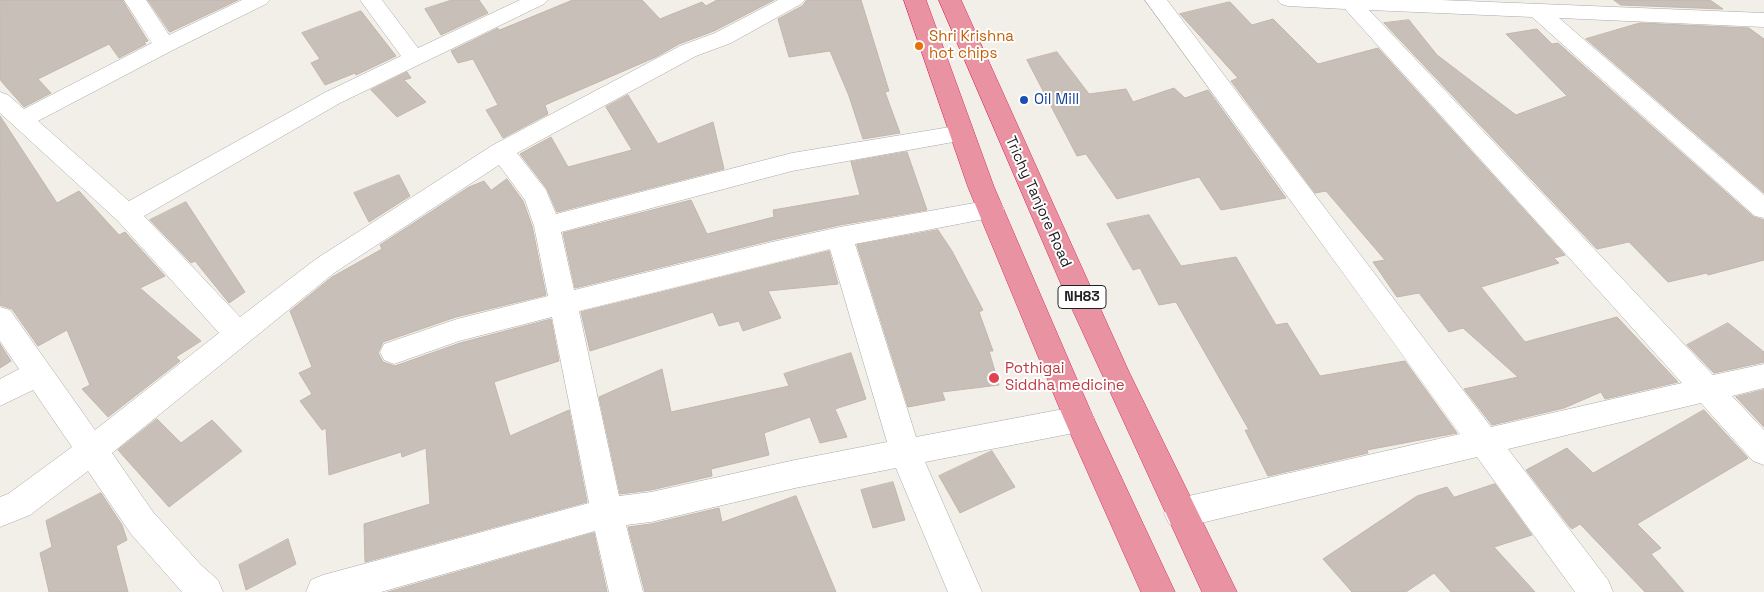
<!DOCTYPE html>
<html>
<head>
<meta charset="utf-8">
<style>
  body { margin:0 }
  canvas { display:block; background:#f2efe9 }
</style>
</head>
<body>
<canvas width="1764" height="592"></canvas>
<script>
const c = document.querySelector('canvas').getContext('2d');
c.lineJoin = 'round';
function fill(path, color) { c.fillStyle = color; c.fill(path, 'evenodd'); }
function stroke(path, color, width, dash) { c.strokeStyle = color; c.lineWidth = width; c.lineCap = dash ? 'butt' : 'round'; c.setLineDash(dash || []); c.stroke(path); }
function write(font, color, halo, rows, align = 'center') {
  c.font = font + ' "Space Grotesk",sans-serif'; c.lineWidth = 4; c.setLineDash([]); c.textBaseline = 'middle'; c.strokeStyle = halo; c.fillStyle = color; for (const [text, x, y, turn = 0] of rows) {
    c.save(); c.translate(x, y); c.rotate((+turn || 0) * Math.PI / 180); c.textAlign = isNaN(turn) ? turn : align; if (halo) c.strokeText(text, 0, 0); c.fillText(text, 0, 0); c.restore();
  }
}
const building = new Path2D(`
  M0,0H122L148,41L144,42L146,44L119,58L109,44L38,79L51,93L24,107L1,81L0,77Z
  M148,0H238L170,32Z
  M452,0H479L488,13L441,35L425,9Z
  M573,0H642L660,19L702,2L706,6L717,0H774L714,31L679,44L656,57L545,105L548,114L503,138L486,110L498,105L473,59L458,63L451,51L498,28L499,30Z
  M807,0H861L889,91L885,92L900,133L863,139L849,96L830,51L789,57L778,19L802,6Z
  M1614,0H1710L1723,9L1621,5Z
  M1230,2L1252,25L1273,19L1318,64L1378,48L1565,255L1554,258L1559,263L1481,287L1525,342L1617,317L1678,382L1605,399L1601,392L1564,408L1492,425L1464,389L1518,377L1463,328L1449,332L1419,293L1397,297L1373,262L1385,260L1326,191L1315,193L1231,81L1238,78L1180,14Z
  M361,11L396,56L356,75L355,73L325,85L311,63L320,59L302,33Z
  M1409,20L1437,55L1516,115L1567,96L1506,34L1537,29L1552,44L1558,43L1754,217L1764,220V260L1708,275L1707,273L1668,282L1629,242L1597,249L1384,23Z
  M1640,23L1749,28L1764,39V193L1586,39Z
  M1057,52L1089,94L1126,89L1133,102L1174,88L1185,98L1208,90L1286,198L1221,210L1199,177L1117,199L1086,154L1077,156L1027,60Z
  M407,72L411,78L404,80L426,102L397,117L371,90Z
  M628,95L658,144L713,122L724,169L557,212L547,189L520,154L551,137L568,167L632,150L606,107Z
  M0,116L57,203L79,191L119,235L125,232L165,276L140,288L201,341L176,357L180,361L108,417L82,389L90,385L67,330L38,346L12,309L0,305Z
  M907,152L927,210L840,225L772,240L575,288L563,233L691,200L707,234L774,217L773,210L860,195L851,162Z
  M399,175L410,196L369,222L354,193Z
  M507,179L523,201L532,226L546,295L456,317L383,342L378,353L383,362L395,366L460,343L551,319L559,361L494,382L510,436L569,410L587,502L365,562L364,524L430,504L426,448L402,457L401,452L329,475L326,428L322,430L300,401L312,394L299,373L312,367L290,311L332,277L382,249L380,245L469,187L484,181L491,190Z
  M186,202L245,292L229,303L195,261L191,263L150,220Z
  M1149,215L1181,266L1236,257L1276,325L1287,323L1320,376L1405,361L1457,433L1367,450L1368,453L1268,476L1245,430H1249L1176,302L1159,305L1140,268L1133,270L1107,224Z
  M938,230L952,251L983,310L979,312L993,351H989L999,385L942,392L945,400L908,407L857,245Z
  M829,251L838,284L768,291L781,318L743,331L739,321L719,326L713,312L590,351L581,312Z
  M1728,323L1764,352V362L1714,373L1687,345Z
  M0,344L11,361L0,368Z
  M851,353L866,399L835,409L847,437L820,443L810,417L764,433L769,455L711,469L712,476L651,490L620,494L599,397L662,369L671,412L789,386L784,374Z
  M1764,390V427L1736,397Z
  M1704,410L1748,458L1637,524L1661,548L1651,554L1684,592H1645L1580,524L1572,529L1569,526L1526,470L1567,448L1593,473Z
  M157,419L181,443L212,420L242,451L169,507L118,450Z
  M992,451L1015,487L960,513L939,476Z
  M893,482L905,520L873,528L861,490Z
  M1495,484L1532,535L1494,547L1535,592H1451L1434,573L1406,592H1352L1323,559L1417,496L1447,487L1454,497Z
  M101,493L122,525L127,540L116,546L128,592H49L40,553L52,547L46,521Z
  M796,496L836,592H645L628,527L651,524L719,508L722,522Z
  M594,533L607,592H388Z
  M288,539L296,564L246,590L239,565Z`);
fill(building, '#c7bfb8');
stroke(building, '#c4b6ab', 1);
const minor = new Path2D(`
  M124,0H146L169,35L242,0H270L266,4L173,50L38,121L129,201L324,93L401,56L360,0H382L418,48L520,0H548L544,4L340,103L144,216L240,317L316,259L493,145L680,46L715,33L778,0H805L801,4L731,43L696,56L517,153L546,190L556,214L792,153L962,125L970,127L974,133L970,139L792,171L561,232L574,290L772,242L840,227L991,200L1000,202L1004,209L1000,216L855,244L916,437L1079,406L1090,410L1094,419L1090,428L1079,432L925,462L982,592H948L896,468L795,488L651,522L626,525L643,592H609L595,531L381,592H306L311,580L323,575L589,503L552,317L459,341L394,364L384,360L380,352L384,344L457,319L548,296L534,226L525,200L499,165L334,273L112,453L153,512L201,565L218,580L223,592H182L131,534L88,471L30,515L0,527V497L8,494L72,447L33,390L0,406V379L19,369L0,341V307L10,310L95,430L219,333L118,221L0,113V92L8,95L24,109L152,43ZM830,249L887,442L795,460L651,492L619,496L579,311Z
  M1145,0H1167L1491,427L1682,383L1345,9L1288,6L1281,4L1277,0H1441L1764,13V27L1559,18L1764,195V218L1755,216L1532,17L1369,10L1713,375L1764,364V388L1732,396L1764,430V465L1753,461L1701,403L1508,449L1608,580L1613,592H1575L1477,457L1180,528L1169,524L1164,513L1169,502L1180,498L1460,434Z`);
const highway = new Path2D(`
  M904,0H926L994,187L1094,419L1175,592H1141L1064,419L968,187Z
  M939,0H961L1129,372L1237,592H1202L1067,298Z`);
stroke(minor, '#a9a9a9', 1);
stroke(highway, '#dc2a67', 1);
fill(minor, '#fff');
fill(highway, '#e892a2');
for (const [x, y, r, color] of [
  [919,46,5,"#e8710a"],
  [1024,100,5,"#1a4fb4"],
  [994,378,6,"#e0444e"]
]) { const dot = new Path2D(); dot.arc(x, y, r, 0, 2 * Math.PI); c.fillStyle = color; c.fill(dot); stroke(dot, '#fff', 2); }
for (const [x, y, w] of [
  [1082,297,48]
]) { const box = new Path2D(); box.roundRect(x - w / 2, y - 11.5, w, 23, 4); c.fillStyle = '#fff'; c.fill(box); stroke(box, '#222', 1); }
write('bold 14px', '#222', null, [
  ["NH83",1082,297]
]);
write('15px', '#c56008', '#fff', [
  ["Shri Krishna",929,37],
  ["hot chips",929,54]
], 'left');
write('15px', '#164399', '#fff', [
  ["Oil Mill",1034,100]
], 'left');
write('15px', '#222', '#fff', [
  ["Trichy Tanjore Road",1038,202,66]
]);
write('15px', '#be3a42', '#fff', [
  ["Pothigai",1005,369],
  ["Siddha medicine",1005,386]
], 'left');
</script>
</body>
</html>
